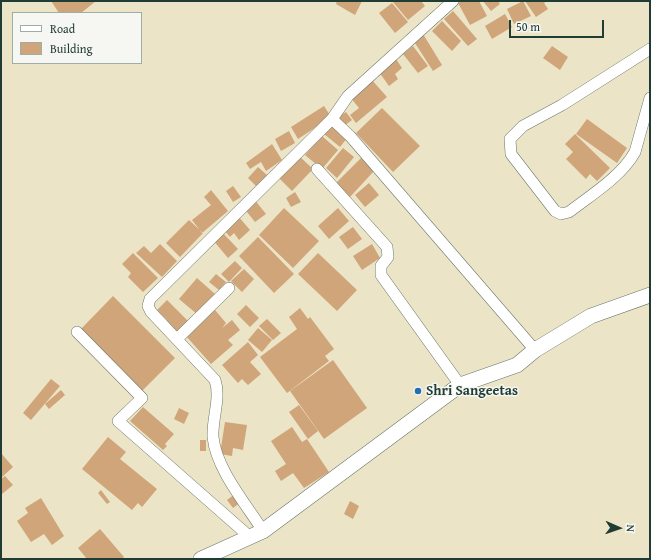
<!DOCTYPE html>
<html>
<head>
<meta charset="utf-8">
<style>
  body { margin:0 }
  #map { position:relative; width:651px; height:560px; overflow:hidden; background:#ece4c7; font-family:"Gentium Book Plus",serif }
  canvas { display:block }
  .frame { position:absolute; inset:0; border:2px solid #1f3d34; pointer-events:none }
  .legend { position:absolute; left:12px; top:12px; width:130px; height:52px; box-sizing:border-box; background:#f6f6f2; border:1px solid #a0aca6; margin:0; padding:5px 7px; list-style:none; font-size:12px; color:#1f3d34 }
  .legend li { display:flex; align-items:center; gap:8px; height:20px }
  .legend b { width:20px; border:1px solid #a0aca6 }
  .north { position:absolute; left:599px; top:508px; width:40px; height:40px; -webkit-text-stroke:3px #f6f6f2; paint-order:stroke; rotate:92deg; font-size:11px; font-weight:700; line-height:16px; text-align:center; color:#1f3d34 }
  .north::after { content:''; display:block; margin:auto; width:14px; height:18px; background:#1f3d34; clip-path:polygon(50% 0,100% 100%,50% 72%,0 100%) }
  .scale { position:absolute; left:509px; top:20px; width:95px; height:18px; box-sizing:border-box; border:2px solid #1f3d34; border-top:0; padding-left:5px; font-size:12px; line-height:14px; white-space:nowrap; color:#1f3d34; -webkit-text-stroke:3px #f6f6f2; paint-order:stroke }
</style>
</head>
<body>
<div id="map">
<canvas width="651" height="560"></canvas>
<div class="frame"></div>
<ul class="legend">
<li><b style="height:5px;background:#fff"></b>Road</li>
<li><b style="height:11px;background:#cfa579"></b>Building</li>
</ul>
<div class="north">N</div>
<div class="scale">50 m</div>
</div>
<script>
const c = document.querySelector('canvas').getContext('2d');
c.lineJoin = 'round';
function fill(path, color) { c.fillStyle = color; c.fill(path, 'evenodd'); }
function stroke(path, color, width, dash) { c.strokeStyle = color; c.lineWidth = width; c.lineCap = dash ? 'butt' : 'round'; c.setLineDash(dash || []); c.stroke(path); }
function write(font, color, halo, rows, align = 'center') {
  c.font = font + ' "Gentium Book Plus",serif'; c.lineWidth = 3; c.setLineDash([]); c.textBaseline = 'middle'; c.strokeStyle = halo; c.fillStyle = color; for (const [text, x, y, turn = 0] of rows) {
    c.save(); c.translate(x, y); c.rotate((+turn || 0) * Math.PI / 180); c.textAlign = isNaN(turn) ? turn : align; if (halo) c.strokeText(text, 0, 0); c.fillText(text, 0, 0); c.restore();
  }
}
fill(new Path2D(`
  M51,1H96L81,13H59Z
  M337,1H362L355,15L336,4Z
  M395,1H421L425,6L408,20L393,2Z
  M462,1H479L487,16L470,25L458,3Z
  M483,1H498L500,4L491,11Z
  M523,1L531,16L514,24L507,9Z
  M525,1H547L544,3L548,9L536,17Z
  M392,3L408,22L395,33L379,13Z
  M453,11L477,39L468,46L444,19Z
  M505,14L512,27L492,39L485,26Z
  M442,21L461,41L452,51L432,31Z
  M423,34L442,65L433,71L413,40Z
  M413,46L428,66L418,73L403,54Z
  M552,46L568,57L560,70L543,58Z
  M396,59L402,68L395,74L398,79L389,86L379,72Z
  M371,79L387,97L356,123L350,115L359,108L350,97Z
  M324,106L331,117L298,139L291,127Z
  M382,108L420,146L393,172L356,133Z
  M346,112L352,120L344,126L338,117Z
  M587,119L627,148L617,163L576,134Z
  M333,124L348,137L340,147L324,134Z
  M289,131L295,143L281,151L275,139Z
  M575,134L610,168L597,181L590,174L586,179L566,159L573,152L565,144Z
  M322,136L338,150L322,169L305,155Z
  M272,144L282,160L266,171L261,162L250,169L246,163Z
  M343,148L354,157L337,178L326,168Z
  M298,155L313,169L292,191L278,177Z
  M361,158L374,171L350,197L336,183Z
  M258,167L267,175L256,186L248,178Z
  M369,183L379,195L365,207L355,195Z
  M233,186L241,197L233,202L226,191Z
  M211,190L228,211L202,233L192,220L211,205L204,197Z
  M295,192L301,202L291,207L286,198Z
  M254,199L266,214L255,222L243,207Z
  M284,208L319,241L293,268L259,235Z
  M338,208L349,221L329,239L318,226Z
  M238,216L250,230L239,240L234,233L230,237L223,229Z
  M189,220L203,233L180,257L166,243Z
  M353,227L362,239L348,249L339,237Z
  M222,232L238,249L228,258L213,240Z
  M258,237L294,274L274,293L239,256Z
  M160,244L177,261L162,277L136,253L144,246L151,253Z
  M372,244L380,258L362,270L353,256Z
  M133,253L158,278L143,292L128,277L131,273L122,264Z
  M318,253L357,290L337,311L298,274Z
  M235,261L242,268L229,282L221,274Z
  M244,269L254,279L242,292L231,281Z
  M216,274L226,282L219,290L209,282Z
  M197,278L215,294L198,315L179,299Z
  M113,296L175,358L141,392L80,330Z
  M167,300L190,323L177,336L164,323L167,320L157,310Z
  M246,305L259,318L250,327L237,314Z
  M300,308L308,319L310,317L334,349L325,356L329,361L287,393L260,357L297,329L289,317Z
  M215,310L226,323L222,328L232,320L240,330L228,340L233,345L211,364L186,336Z
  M267,319L281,333L273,340L259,326Z
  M258,328L272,340L262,352L248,340Z
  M248,342L258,355L250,362L261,374L248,385L242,379L238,383L222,365Z
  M333,360L367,408L324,439L290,391Z
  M51,379L60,386L31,420L23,413Z
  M61,390L65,395L49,409L45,404Z
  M299,405L318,431L308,439L289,412Z
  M143,407L174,434L165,444L167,446L163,450L130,421Z
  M179,408L189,413L184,424L174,419Z
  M225,422L247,425L243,450L233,448L232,456L220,454Z
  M292,427L302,442L307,439L329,472L304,488L293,473L281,481L275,471L286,464L271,441Z
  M108,437L126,452L120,459L157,489L142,507L138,503L132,510L82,469Z
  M200,440H206V451H200Z
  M1,453L13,467L1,478Z
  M5,476L13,485L2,494L1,479Z
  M101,490L110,502L107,504L98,493Z
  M235,494L241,502L233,508L227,500Z
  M41,498L64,536L52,545L44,534L31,542L17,521L28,513L25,508Z
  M350,501L359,506L353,519L344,514Z
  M100,529L124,557L122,559H87L78,548Z`), '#cfa579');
const street = new Path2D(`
  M650,49L562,105L523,126L510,139L511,154L555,211L561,214L569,212C591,195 621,177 635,152L650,98
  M332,119L350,136L535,350
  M317,169L387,247L388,257L381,266V275L460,385
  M77,332L142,398L118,421L250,537
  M177,339L229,288
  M263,531C246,504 216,469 213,437C212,418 221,398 215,380L151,312L148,306L150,299L332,119L348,96L453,1`);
const secondary = new Path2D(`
  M201,559L263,531L460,385L517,365L535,350L591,316L650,295`);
stroke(street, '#677767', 12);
stroke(secondary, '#677767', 16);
stroke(street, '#fff', 11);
stroke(secondary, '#fff', 15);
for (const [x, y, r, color] of [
  [418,391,4,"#1f6fb2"]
]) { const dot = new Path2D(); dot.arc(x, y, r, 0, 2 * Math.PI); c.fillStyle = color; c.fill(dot); stroke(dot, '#f6f6f2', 1.5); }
write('bold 14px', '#1f3d34', '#f6f6f2', [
  ["Shri Sangeetas",426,391]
], 'left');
</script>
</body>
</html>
